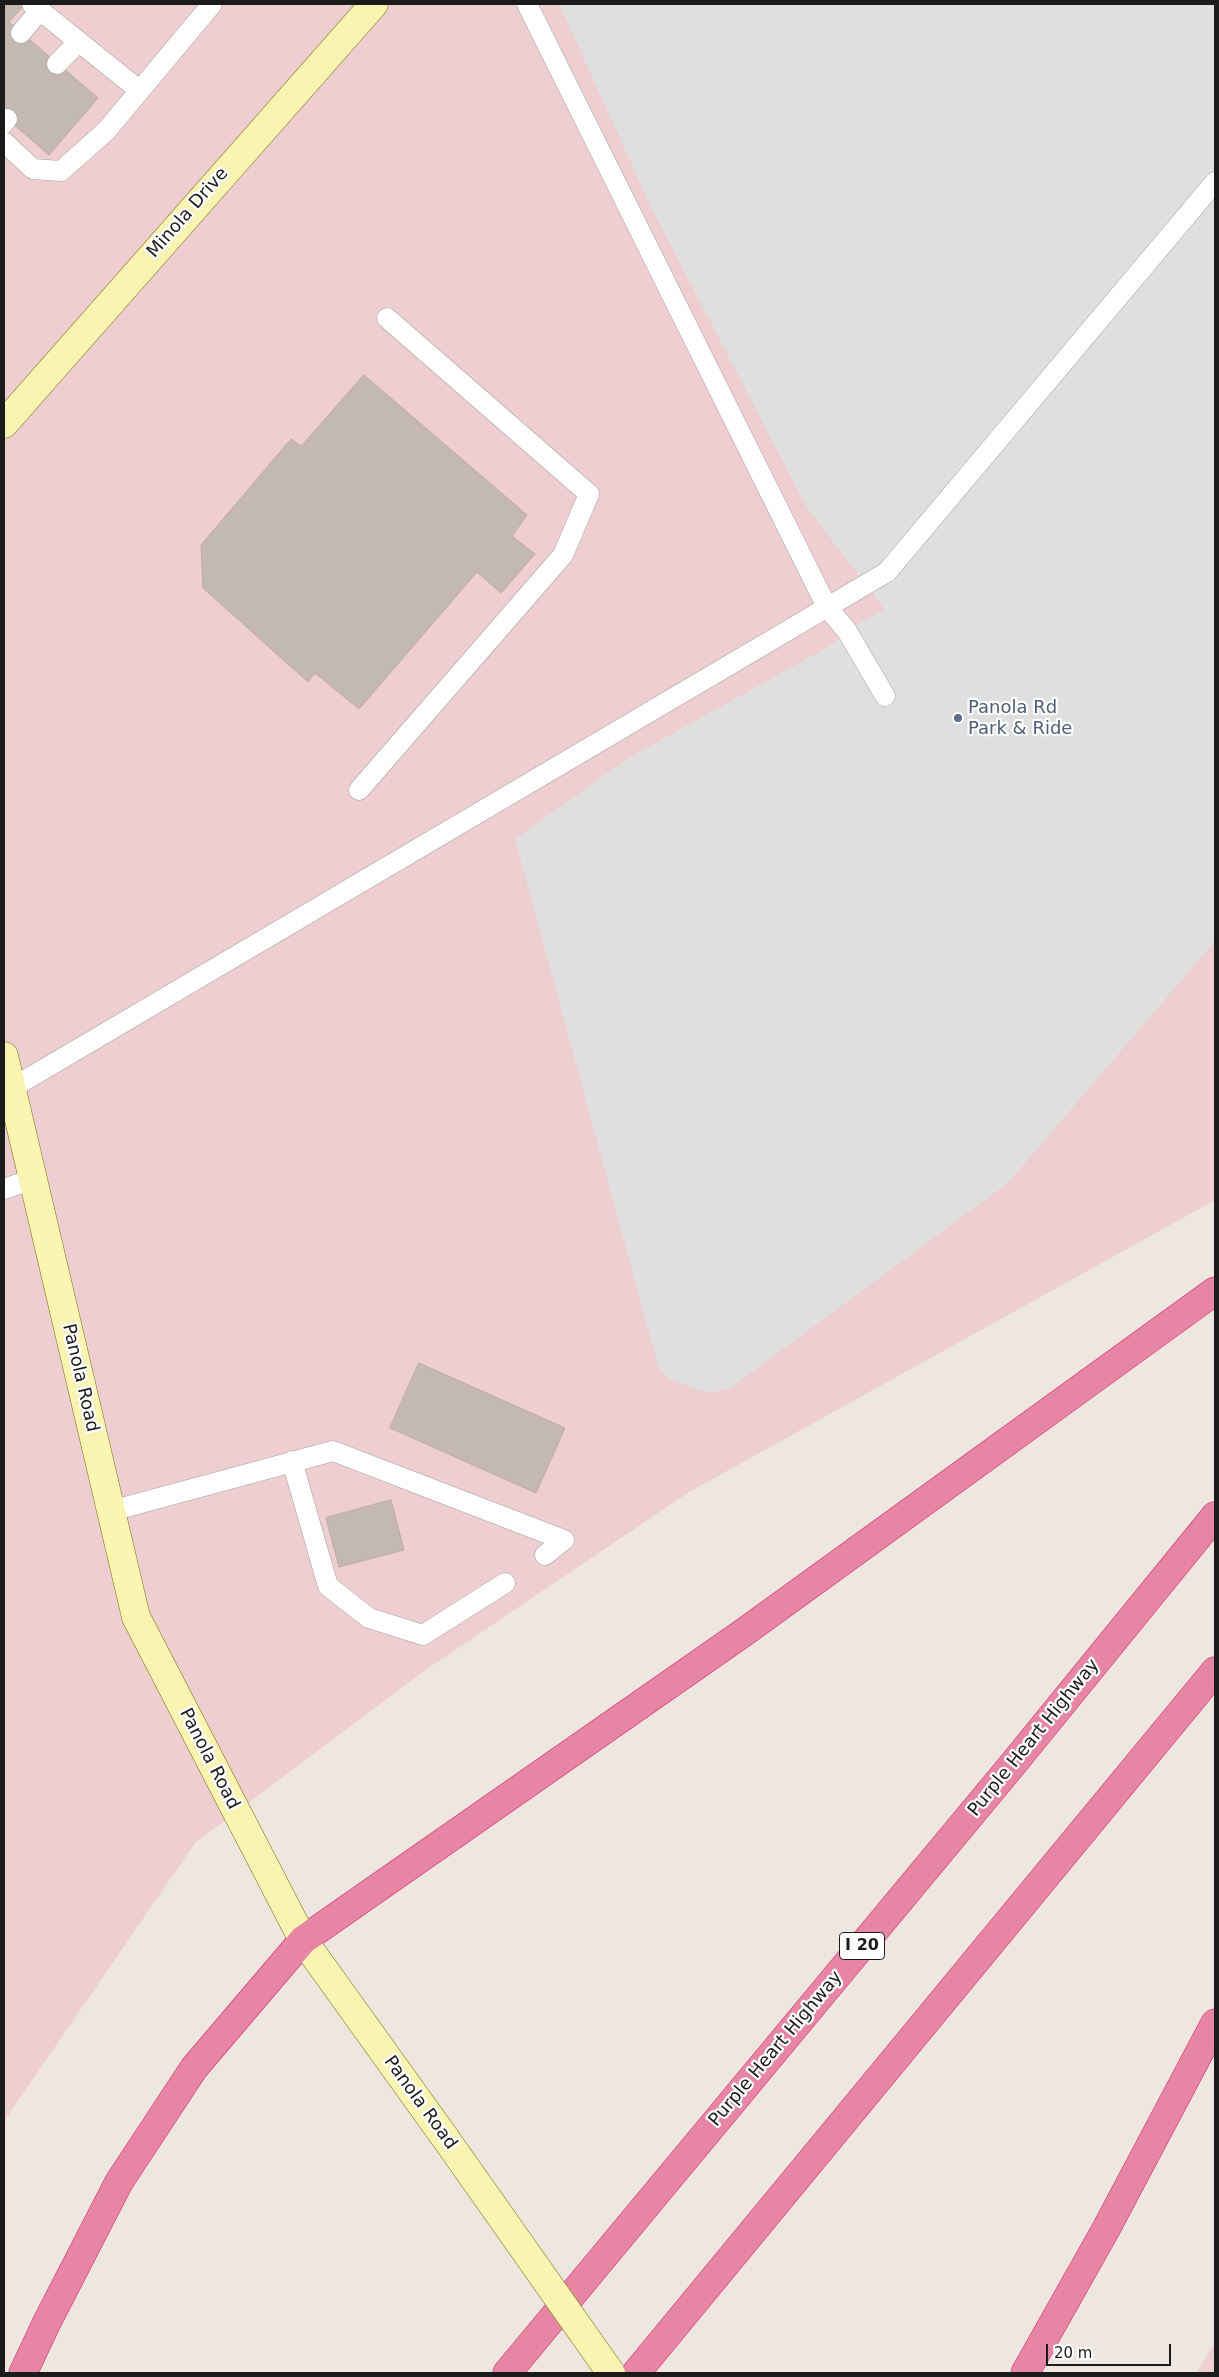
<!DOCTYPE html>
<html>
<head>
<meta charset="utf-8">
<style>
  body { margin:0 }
  #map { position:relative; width:1219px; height:2377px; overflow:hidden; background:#ede7e0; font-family:"DejaVu Sans",sans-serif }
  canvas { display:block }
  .frame { position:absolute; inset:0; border:5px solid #1b1b1b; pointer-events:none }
  .scale { position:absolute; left:1046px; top:2344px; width:125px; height:22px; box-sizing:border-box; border:2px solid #1b1b1b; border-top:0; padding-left:6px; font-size:15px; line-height:18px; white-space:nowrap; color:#1b1b1b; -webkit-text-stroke:4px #fff; paint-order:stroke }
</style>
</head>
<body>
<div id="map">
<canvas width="1219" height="2377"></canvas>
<div class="frame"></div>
<div class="scale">20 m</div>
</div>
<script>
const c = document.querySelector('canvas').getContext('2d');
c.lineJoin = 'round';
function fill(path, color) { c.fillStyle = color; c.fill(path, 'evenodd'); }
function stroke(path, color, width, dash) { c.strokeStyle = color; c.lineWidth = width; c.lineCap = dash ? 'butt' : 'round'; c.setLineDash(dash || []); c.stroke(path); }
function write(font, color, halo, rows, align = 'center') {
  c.font = font + ' "DejaVu Sans",sans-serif'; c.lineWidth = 4.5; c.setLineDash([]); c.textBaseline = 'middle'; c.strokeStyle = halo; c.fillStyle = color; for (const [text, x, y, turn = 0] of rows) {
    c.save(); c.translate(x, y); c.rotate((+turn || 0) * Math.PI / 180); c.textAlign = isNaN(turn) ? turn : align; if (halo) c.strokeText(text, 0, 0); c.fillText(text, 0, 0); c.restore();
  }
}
fill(new Path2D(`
  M4,4H1215V1200L689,1492L427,1669L195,1843L4,2121Z
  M1215,2343V2373H1196Z`), '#eeced1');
fill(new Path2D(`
  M559,4H1215V941L1008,1183L729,1389L712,1392L698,1390L667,1378L658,1366L515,839L627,759L828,647L847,631L884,609L806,506L651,207Z`), '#dfdfdf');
const building = new Path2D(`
  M4,4H25L9,22L98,98L49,155L4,116Z
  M364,375L527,515L512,536L535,554L501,593L477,572L359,709L315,673L308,682L203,588L201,545L291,439L301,446Z
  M419,1363L565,1428L536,1493L390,1428Z
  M391,1500L404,1550L339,1567L326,1518Z`);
fill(building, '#c4b8b3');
stroke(building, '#beaba2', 1);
const lane = new Path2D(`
  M32,4L139,90
  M527,4L827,607L847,631L885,696
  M21,33L40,10
  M57,64L78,42
  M4,123L7,119
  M4,142L33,169L61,171L106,131L212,4
  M359,790L563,555L589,494L387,318
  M12,1088L887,572L1215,182
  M4,1189L33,1179
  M292,1461L328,1586L369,1618L423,1635L505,1583
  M111,1511L333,1451L564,1540
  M545,1555L564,1540`);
const secondary = new Path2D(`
  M4,424L374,4
  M4,1056L136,1617L303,1940L446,2139`);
const highway = new Path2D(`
  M23,2373L47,2322L119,2182L194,2068L303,1940L743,1633L1215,1291
  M507,2373L1013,1764L1215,1516
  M636,2373L1215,1671
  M1025,2373L1106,2229L1215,2023`);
stroke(lane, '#a2a2a2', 21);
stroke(secondary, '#6f6d04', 29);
stroke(highway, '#d52376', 29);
stroke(lane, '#fff', 20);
stroke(secondary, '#f9f4b1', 28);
stroke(highway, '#e686a4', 28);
const secondaryBridge = new Path2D(`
  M446,2139L611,2373`);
stroke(secondaryBridge, '#6f6d04', 29, []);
stroke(secondaryBridge, '#f9f4b1', 28);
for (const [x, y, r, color] of [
  [958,718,5,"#5c6f8a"]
]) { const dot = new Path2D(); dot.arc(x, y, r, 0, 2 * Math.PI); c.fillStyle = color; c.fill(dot); stroke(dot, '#fff', 2); }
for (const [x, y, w] of [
  [862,1946,45]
]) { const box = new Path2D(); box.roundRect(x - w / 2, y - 13.5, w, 27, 4); c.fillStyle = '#fff'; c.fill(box); stroke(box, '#1b1b1b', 1); }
write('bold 16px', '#1b1b1b', null, [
  ["I 20",862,1946]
]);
write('18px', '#1b1b1b', '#fff', [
  ["Minola Drive",188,213,-49],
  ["Panola Road",80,1378,77],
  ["Purple Heart Highway",1034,1738,-51],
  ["Panola Road",209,1759,63],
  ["Purple Heart Highway",776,2049,-50],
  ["Panola Road",420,2103,54]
]);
write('18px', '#4e5e75', '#fff', [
  ["Panola Rd",968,708],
  ["Park & Ride",968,729]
], 'left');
</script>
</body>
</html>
